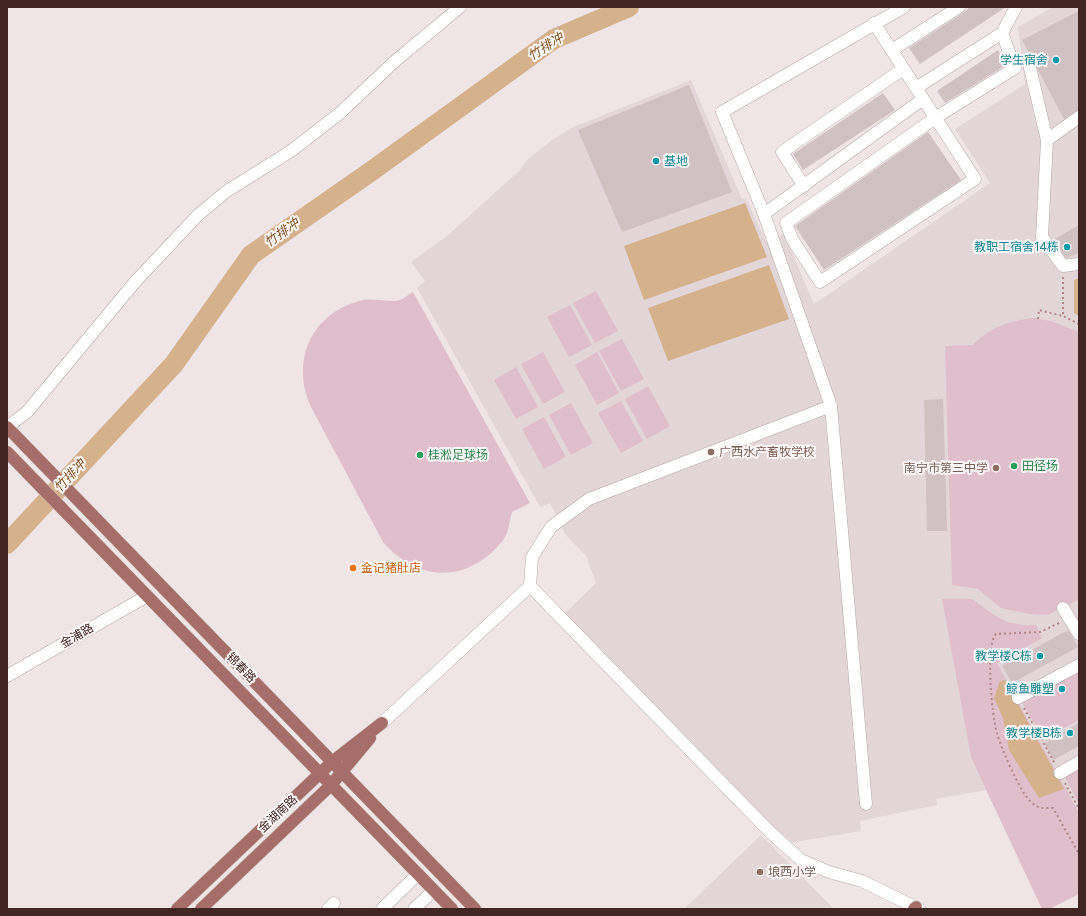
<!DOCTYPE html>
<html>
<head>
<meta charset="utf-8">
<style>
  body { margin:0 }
  #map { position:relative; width:1086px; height:916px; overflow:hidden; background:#efe5e6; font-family:Inter,sans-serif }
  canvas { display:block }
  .frame { position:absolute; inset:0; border:8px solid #422623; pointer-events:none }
</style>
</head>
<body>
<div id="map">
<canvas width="1086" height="916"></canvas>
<div class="frame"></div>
</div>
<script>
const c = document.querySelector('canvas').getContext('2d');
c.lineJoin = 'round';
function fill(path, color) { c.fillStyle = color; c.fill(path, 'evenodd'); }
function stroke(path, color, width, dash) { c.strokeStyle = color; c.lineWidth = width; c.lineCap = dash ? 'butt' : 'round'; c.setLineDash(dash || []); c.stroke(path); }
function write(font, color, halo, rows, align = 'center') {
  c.font = font + ' Inter,"Noto Sans SC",sans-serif'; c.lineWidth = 4; c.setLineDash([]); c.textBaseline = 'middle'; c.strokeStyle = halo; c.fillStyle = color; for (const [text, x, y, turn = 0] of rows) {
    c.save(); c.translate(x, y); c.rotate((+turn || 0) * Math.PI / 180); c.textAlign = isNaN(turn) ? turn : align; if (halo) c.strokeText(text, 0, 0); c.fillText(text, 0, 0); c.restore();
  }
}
fill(new Path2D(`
  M1053,7H1079V894L1049,909H1042L986,790L936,799L937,805L860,821L861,831L789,843L564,614L596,583L586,556L565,534L550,503L540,507L417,288L425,281L411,262L447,236L519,171L527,160L552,140L571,128L691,80L742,199L746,198L766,242L784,234L814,304L990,183L955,129L1025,84L1018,27Z
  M761,835L834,909H684Z`), '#e3d6d8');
fill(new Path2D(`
  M596,291L618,331L595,343L573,303Z
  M413,292L530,503L512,512C510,519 509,526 507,533C502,544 492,553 482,560C447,584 409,572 383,542L311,407C290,359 312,312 363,300C375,298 391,303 400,300C405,298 409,294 413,292Z
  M570,305L592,345L569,357L547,317Z
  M1033,318L1051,321L1079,332V599L1067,606L1047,615L1030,614L1001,608L978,589L952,585L945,346L973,345C990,327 1009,321 1033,318Z
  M622,339L644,379L621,391L599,351Z
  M543,352L565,392L543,404L521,364Z
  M597,352L619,393L597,405L575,365Z
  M516,367L538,407L516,419L494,380Z
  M648,386L670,426L647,439L625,399Z
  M621,401L643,441L621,453L598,413Z
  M571,403L593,443L571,455L549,415Z
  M544,417L566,457L544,469L522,429Z
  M942,599H972L994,615L1007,622L1023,625H1036L1042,638L997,663L1079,813V894L1049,909H1042L971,757Z
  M1079,671V720L1043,739L1022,702Z
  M1079,769V804L1065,777Z`), '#e0becb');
fill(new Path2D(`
  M745,203L767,257L644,300L624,246Z
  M769,265L789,319L668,361L648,308Z
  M1079,278V316L1074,313V280Z
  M1005,680L1064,789L1039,798L1009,750L1003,718L994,698L1000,681Z`), '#d5b18c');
stroke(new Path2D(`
  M7,544L174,364L251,255L373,170L554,39L629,7`), '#d5b18c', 20);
fill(new Path2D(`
  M970,7H1006L920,64L909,48L963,13Z
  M1079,11V110L1064,119L1022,40Z
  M998,50L1006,65L945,103L937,91Z
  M689,85L732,192L622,232L578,130Z
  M883,93L895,110L803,170L793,154Z
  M928,132L961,180L824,270L795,226Z
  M1079,225V253L1066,258L1053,240Z
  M943,399L947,531H927L924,400Z
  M1068,630L1078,647L1012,683L1002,666Z
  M1079,723V746L1053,760L1044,743Z`), '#d0c1c3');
const minor = new Path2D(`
  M874,23C908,75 941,127 975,179L820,282L792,239L786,223L935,118L1015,68L1002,33L916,88
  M1002,33L1016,7
  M892,50L959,7
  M1030,68L1047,140L1042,237L1063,266L1079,264
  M1047,140L1079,117
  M804,186L782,152L903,69
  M764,214L923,99
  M831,406L589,499L551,527L532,557L530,586L769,831L801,860L829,872L862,881L919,909
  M7,427L27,412L135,282L198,215L227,191L291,151L340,113L394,62L460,7
  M1063,608L1079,634
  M7,676L147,596
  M1018,698L1079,665
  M382,723L530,586
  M1060,773L1079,762
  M866,804L831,406L764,214L722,112L904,7
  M328,909L334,903
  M382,909L418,874
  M414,909L434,890`);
const major = new Path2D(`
  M7,427L475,909
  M7,452L452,909
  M177,909L332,762L382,723
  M201,909L331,785L370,738
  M914,909L916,907`);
stroke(minor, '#b4a4a4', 13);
stroke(major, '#cac2c1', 13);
stroke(new Path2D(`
  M1063,277V316L1079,324
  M1038,319L1039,310L1063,316
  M1059,623L1040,632L996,634C985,645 992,718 997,733C1001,748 1020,792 1031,802C1038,809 1044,808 1053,808L1079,854
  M1024,708L1055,764
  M1065,783L1079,809`), '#b48685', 2, [2, 3]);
stroke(minor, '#fff', 12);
stroke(major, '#a66e68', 12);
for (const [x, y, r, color] of [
  [1056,60,4,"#0f9aa8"],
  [656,161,4,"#0f9aa8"],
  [1067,247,4,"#0f9aa8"],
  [711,452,4,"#8d6e63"],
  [420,455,4,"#2e9e5b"],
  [1014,466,4,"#2e9e5b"],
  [996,468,4,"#8d6e63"],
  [353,568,4,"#e8710a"],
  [1040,656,4,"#0f9aa8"],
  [1062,689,4,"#0f9aa8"],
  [1070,733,4,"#0f9aa8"],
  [760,872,4,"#8d6e63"]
]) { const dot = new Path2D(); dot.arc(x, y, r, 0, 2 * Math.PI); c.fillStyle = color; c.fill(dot); stroke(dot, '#fbf6f7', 1.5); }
write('12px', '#0d838f', '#fbf6f7', [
  ["学生宿舍",1048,60],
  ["基地",664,161,"left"],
  ["教职工宿舍14栋",1059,247],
  ["教学楼C栋",1032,656],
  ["鲸鱼雕塑",1054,689],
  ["教学楼B栋",1062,733]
], 'right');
write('12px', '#785e54', '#fbf6f7', [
  ["广西水产畜牧学校",719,452],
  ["南宁市第三中学",988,468,"right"],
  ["埌西小学",768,872]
], 'left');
write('12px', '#27864d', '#fbf6f7', [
  ["桂淞足球场",428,455],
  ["田径场",1022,466]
], 'left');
write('12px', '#c56008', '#fbf6f7', [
  ["金记猪肚店",361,568]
], 'left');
write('12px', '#422623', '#fbf6f7', [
  ["金浦路",77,636,-30],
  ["锦春路",241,668,46],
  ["金湖南路",278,814,-43]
]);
write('italic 13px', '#814f1a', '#fbf6f7', [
  ["竹排冲",546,47,-32],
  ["竹排冲",282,233,-35],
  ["竹排冲",70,476,-47]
]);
</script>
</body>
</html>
